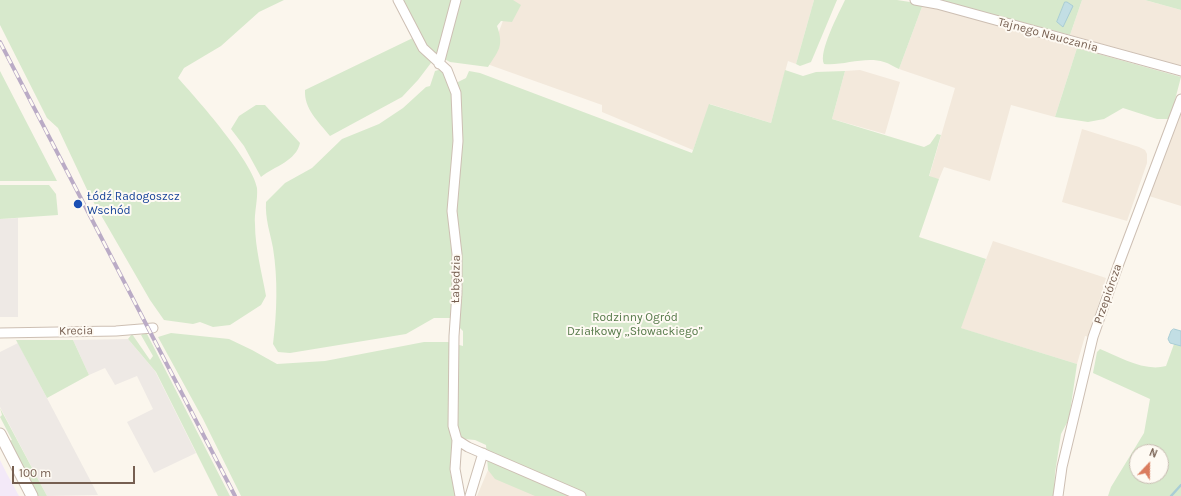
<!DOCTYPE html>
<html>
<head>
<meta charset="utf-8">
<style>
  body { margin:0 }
  #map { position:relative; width:1181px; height:496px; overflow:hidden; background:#fbf6ed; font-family:Karla,sans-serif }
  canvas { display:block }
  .north { position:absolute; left:1129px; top:444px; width:40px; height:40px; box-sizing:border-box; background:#fefaf3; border:1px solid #c8bcb2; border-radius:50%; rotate:22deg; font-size:11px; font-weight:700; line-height:16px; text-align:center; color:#765f51 }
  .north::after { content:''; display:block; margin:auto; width:14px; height:18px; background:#da7c5e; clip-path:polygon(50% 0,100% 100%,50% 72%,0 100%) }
  .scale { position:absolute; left:12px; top:466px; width:123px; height:18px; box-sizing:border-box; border:2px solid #765f51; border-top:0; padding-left:5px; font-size:12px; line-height:14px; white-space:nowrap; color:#765f51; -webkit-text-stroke:3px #fefaf3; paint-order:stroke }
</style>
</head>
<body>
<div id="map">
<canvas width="1181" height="496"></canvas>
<div class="north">N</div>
<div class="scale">100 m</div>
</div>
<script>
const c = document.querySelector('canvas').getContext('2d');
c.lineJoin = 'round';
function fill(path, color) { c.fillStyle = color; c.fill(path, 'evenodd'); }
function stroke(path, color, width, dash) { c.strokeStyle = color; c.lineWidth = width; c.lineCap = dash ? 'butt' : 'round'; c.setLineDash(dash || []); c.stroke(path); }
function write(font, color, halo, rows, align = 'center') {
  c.font = font + ' Karla,sans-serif'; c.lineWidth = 4; c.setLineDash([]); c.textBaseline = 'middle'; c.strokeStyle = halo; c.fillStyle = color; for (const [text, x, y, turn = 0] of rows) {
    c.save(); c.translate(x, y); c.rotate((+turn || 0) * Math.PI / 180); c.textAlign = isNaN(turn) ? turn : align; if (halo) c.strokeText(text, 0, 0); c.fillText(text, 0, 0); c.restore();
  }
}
fill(new Path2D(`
  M489,0H814L796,64L788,61L771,123L710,104L693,150L602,112V105L487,64L508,7Z
  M1082,0H1145L1181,10V66L1070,35Z
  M923,4L1077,48L1055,117L1011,105L990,181L944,167L939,179L929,177L955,88L899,69Z
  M860,70L900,82L885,134L832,119L845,71Z
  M1181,110V206L1149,196Z
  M1082,129L1139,147L1145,150L1147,154V163L1127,221L1062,202Z
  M993,241L1106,278L1089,337L1085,336L1077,364L960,328Z
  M488,470L541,496H477Z`), '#f3e9dc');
fill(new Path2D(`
  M18,218V317H0V219Z
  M128,339L155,371L196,453L154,473L127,422L153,409L137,376L115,385L105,368L89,375L73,340Z
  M18,343L98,495L47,496L0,407V352Z`), '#eee9e5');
fill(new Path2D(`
  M0,460L7,474L19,496H0Z`), '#f3e9f8');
fill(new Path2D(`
  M0,0H284L259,12L221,46L184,68L178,78C197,99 253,162 257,188C258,200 254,213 255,224C255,248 262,273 266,296L261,305L230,325L213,327L200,322L193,324L164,320L150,300L90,196L58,128L47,118L0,25Z
  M401,0H513L521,5L512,22L501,21L497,26C504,46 499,50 488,67L450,62L437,55L418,80L402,97L330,136C318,121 304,109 305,90L419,35Z
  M814,0H837L811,62L800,66L796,64Z
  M845,0H897L923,4L899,69C894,67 889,63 884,62C865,56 843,66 824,64C818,52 839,13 845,0Z
  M939,0H1082L1070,35Z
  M1145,0H1181V10Z
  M1077,48L1181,77L1170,119H1157L1123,108L1104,119L1088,122L1055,117Z
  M442,69L456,83L466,78L469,71L480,73L692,153L709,104L771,123L785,70L803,76L816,72L845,71L832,119L924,147L930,144L937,134L941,135L929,176L939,179L919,237L986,259L961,328L1077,364L1069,419L1061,434L1055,473L1054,494L1058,496H535L495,479L488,470L486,445L475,440L464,439L453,446L450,472L456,496H241L203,419L158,337L171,333L229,339L252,350L277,364L325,361L424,342H448L463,346V331L450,318H434L406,334L290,353L278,352L273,344C277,313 278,279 273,248C270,232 265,219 266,202L285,183L312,168L342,139L379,124L403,108L426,87L430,86L435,71Z
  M0,71L57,181H0Z
  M256,105H265L300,143C296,161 275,166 261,177L244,146L231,129L239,116Z
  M0,185H49L56,194L58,215L0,219Z
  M144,333L147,334L230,496H218L156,372L128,339L132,334L150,360L153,356L141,335Z
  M16,340H73L89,375L47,398Z
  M1174,344L1181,346V496H1108L1111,487L1144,433L1150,399L1093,373L1097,352L1100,349C1120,357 1144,372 1166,366ZM1137,452H1161V476H1137Z
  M0,408L47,496H38L9,441L12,440L0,417L2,415Z`), '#d7e9cc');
const water = new Path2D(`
  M1065,2H1067L1073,6L1063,27L1057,22Z
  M1174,329L1181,331V346L1170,343L1168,339L1171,331Z`);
fill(water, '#c2dee4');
stroke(water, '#a9cdd5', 1);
stroke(new Path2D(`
  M1171,496L1181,485`), '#a9cdd5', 2.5);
const minor = new Path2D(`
  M398,0L423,48L447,70L456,93L458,141L452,211L457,254V293L454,336L453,426L457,440L468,447L581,496
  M915,0L937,4L1181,71
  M439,64L456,0
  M0,333L116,331L153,328
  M457,440L455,469L460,496
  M470,496L483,453
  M1058,496L1062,467L1093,337L1118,266L1181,99`);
const tertiary = new Path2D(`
  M0,434L32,496`);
stroke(minor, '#cdbfb3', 11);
stroke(tertiary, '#cdbfb3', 13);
stroke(minor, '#fff', 9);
stroke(tertiary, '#fff', 11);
const rail = new Path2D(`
  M0,42L235,496`);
stroke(rail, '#baabc6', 4);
stroke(rail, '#fefaf3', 2.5, [8]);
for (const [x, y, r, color] of [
  [78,204,5,"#1a4fb4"]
]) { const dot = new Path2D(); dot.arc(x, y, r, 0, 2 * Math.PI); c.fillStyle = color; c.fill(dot); stroke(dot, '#fefaf3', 1.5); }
write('12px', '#765f51', '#fefaf3', [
  ["Tajnego Nauczania",1048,35,15],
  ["Łabędzia",456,279,-89],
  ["Przepiórcza",1108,294,-71],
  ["Krecia",76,331,-1]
]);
write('12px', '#164399', '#fefaf3', [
  ["Łódź Radogoszcz",87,197],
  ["Wschód",87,211]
], 'left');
write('12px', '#567a4a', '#fefaf3', [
  ["Rodzinny Ogród",635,318],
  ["Działkowy „Słowackiego”",635,332]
]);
</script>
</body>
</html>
